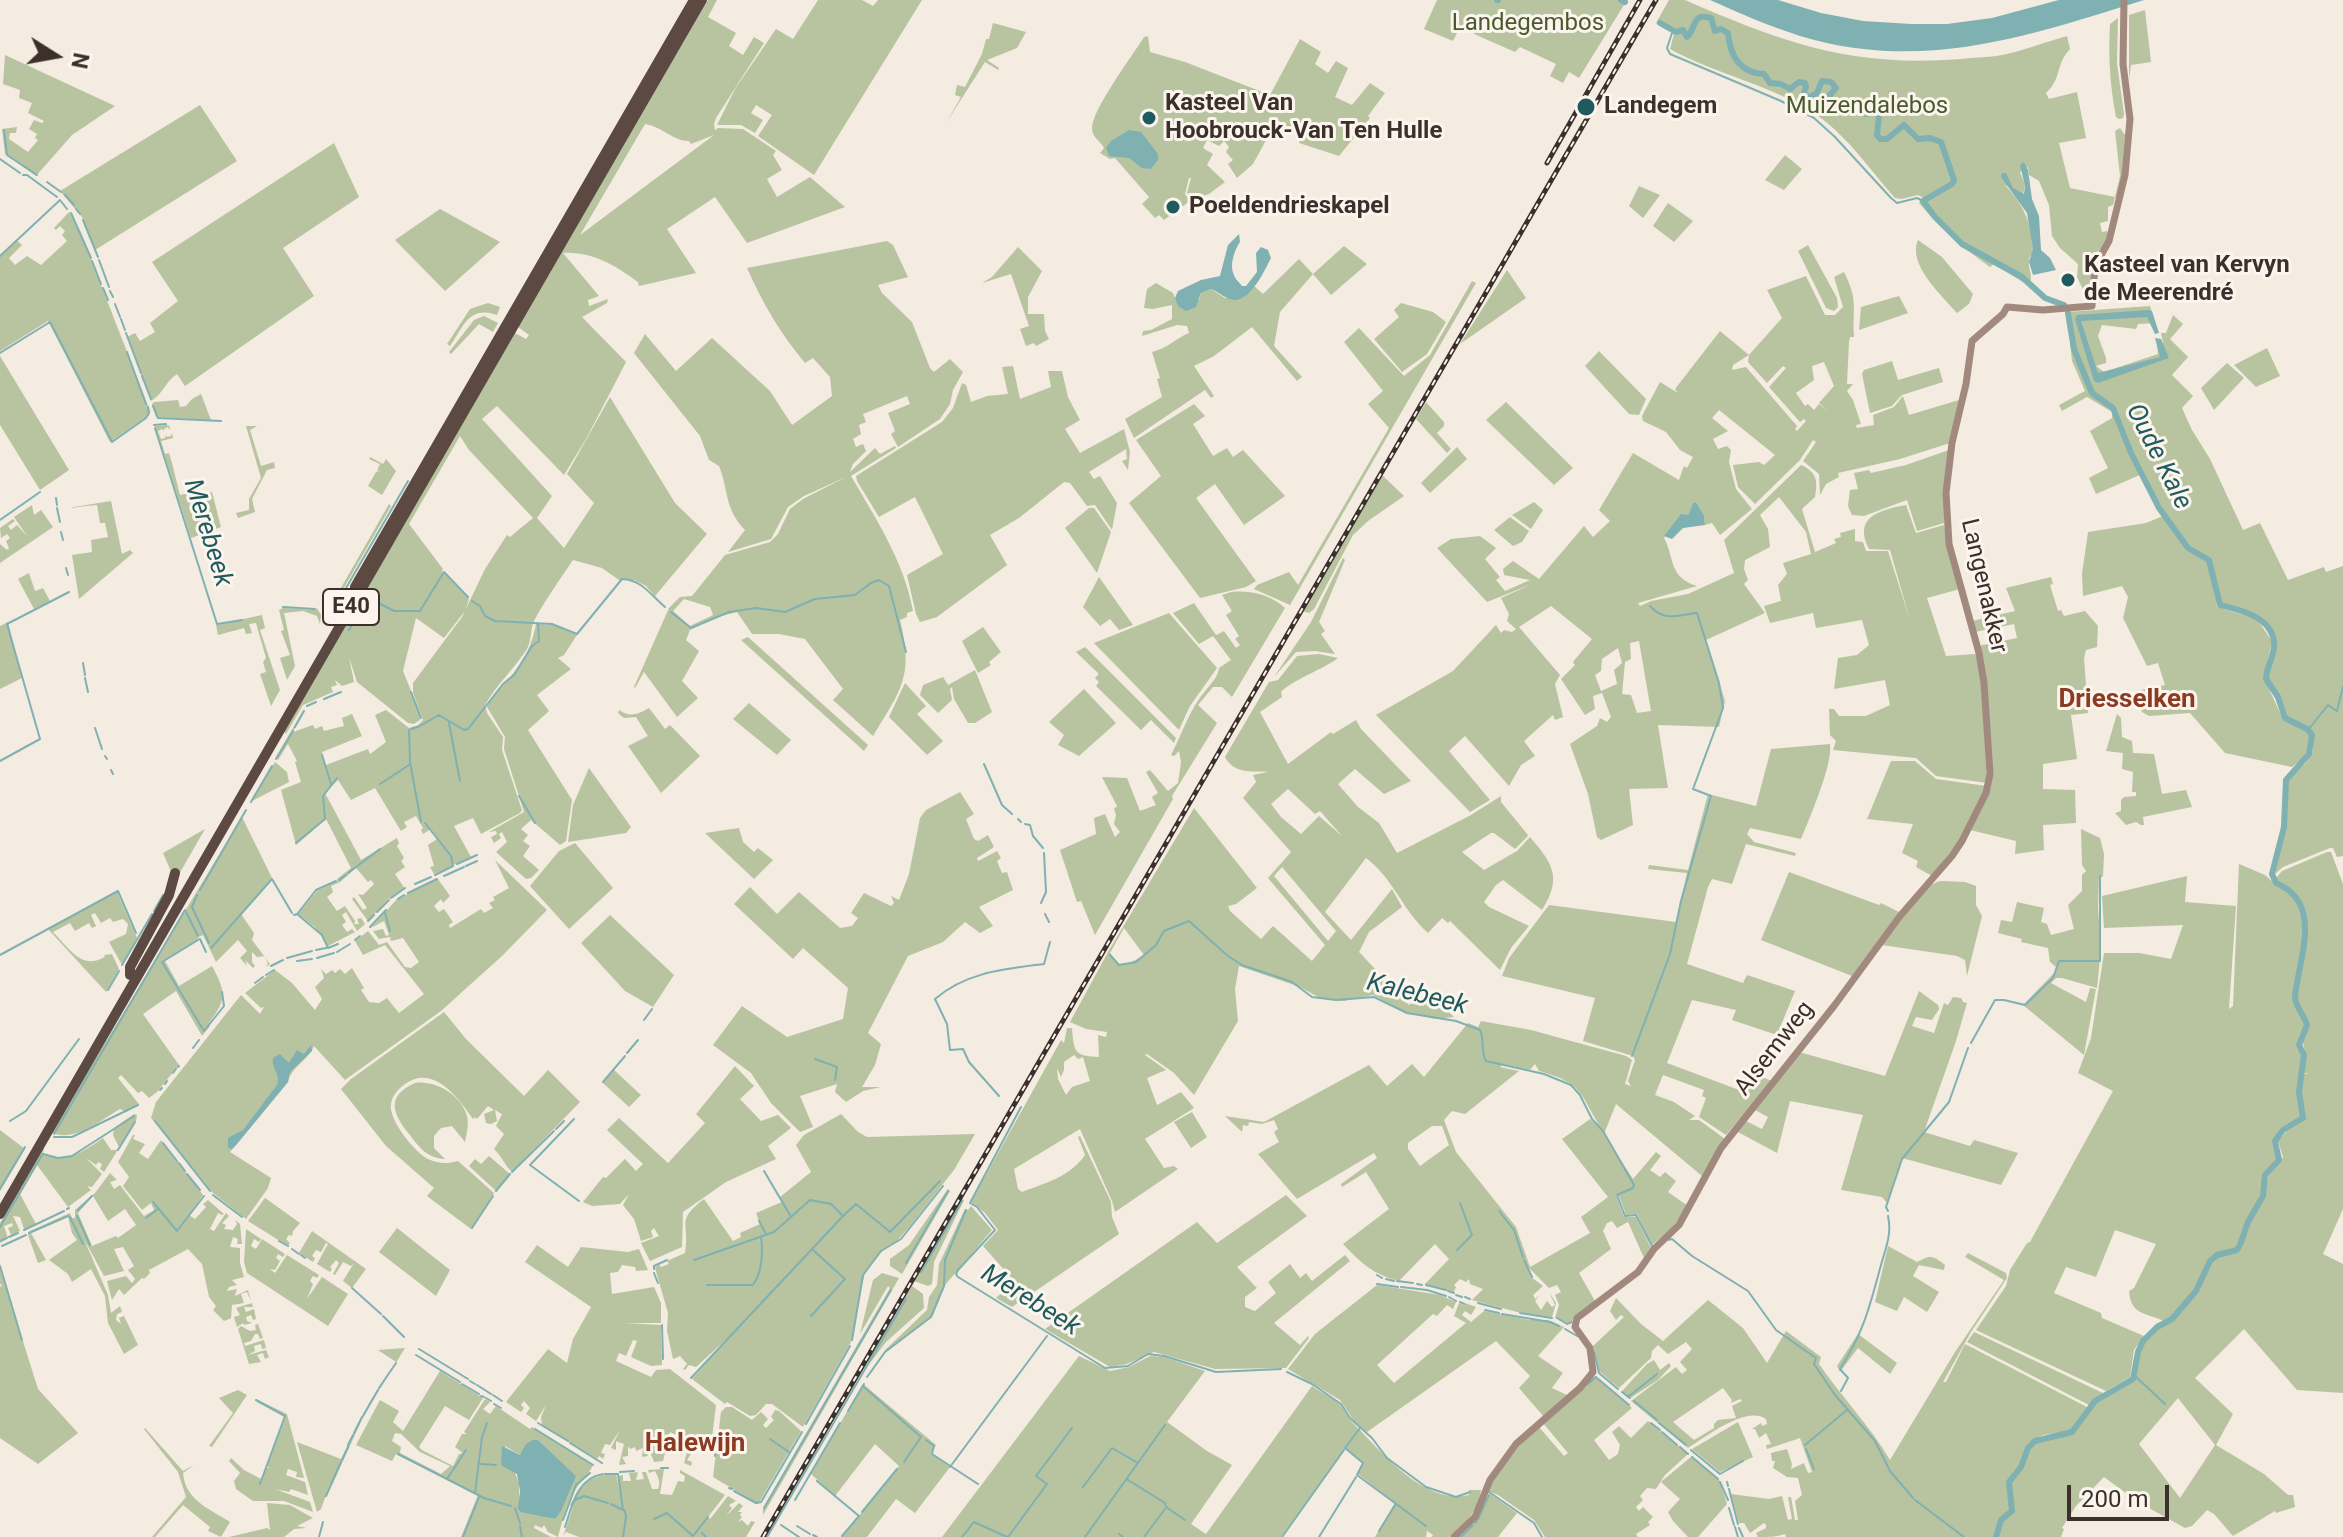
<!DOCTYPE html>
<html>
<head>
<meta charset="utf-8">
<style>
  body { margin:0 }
  #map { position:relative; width:2343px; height:1537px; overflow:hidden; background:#f4ebe1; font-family:Roboto,sans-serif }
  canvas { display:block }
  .north { position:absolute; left:16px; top:16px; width:80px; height:80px; -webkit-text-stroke:6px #fbf5ee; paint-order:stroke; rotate:101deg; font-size:22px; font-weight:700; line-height:32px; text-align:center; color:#3b302b }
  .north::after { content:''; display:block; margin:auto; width:28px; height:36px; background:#3b302b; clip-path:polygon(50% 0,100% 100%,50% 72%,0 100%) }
  .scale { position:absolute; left:2067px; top:1485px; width:102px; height:36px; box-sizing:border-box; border:4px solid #3b302b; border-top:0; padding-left:10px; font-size:24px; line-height:28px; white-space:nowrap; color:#3b302b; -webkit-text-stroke:6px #fbf5ee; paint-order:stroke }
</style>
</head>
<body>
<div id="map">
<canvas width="2343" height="1537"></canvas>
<div class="north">N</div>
<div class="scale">200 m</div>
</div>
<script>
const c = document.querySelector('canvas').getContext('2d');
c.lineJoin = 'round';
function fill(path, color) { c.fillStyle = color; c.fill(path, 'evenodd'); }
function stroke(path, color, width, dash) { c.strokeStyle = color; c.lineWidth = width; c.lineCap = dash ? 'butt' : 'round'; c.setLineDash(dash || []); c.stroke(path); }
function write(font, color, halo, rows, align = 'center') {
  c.font = font + ' Roboto,sans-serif'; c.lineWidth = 6; c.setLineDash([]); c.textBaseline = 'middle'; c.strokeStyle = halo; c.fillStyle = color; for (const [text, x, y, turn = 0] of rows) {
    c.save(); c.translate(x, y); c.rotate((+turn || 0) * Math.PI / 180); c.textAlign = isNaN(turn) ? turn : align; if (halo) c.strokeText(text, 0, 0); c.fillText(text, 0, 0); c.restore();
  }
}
fill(new Path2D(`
  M708,0H717L708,17L736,33L729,46L743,55L754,37L764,43L716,118L714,124L715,130L718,128L743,129L776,151L773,155L782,170L767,179L777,197L810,177L845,207L747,243L715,197L667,229L696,273L639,286L638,282C616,266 592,251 563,253L599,296L588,300L589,306L608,299L607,303L582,317L626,362L586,439L564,475L497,406L482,419L552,496L537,518L564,548L594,503L567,474L610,397L675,503L707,534L655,596L646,586L634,580H619L602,568L573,560C560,579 546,599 535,619C530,628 532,639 527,649C514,669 497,684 485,705L487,713L503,737L502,750L522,810L520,813L481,834L473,818L454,826L471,857L434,874L430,867L434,866L428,845L437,839L431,829L423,834L421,830L423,828L416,816L404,822L407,827L401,831L375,788L351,800L338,780L325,793L361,860L397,838L399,843L397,846L404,858L401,861L405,867L395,874L405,889L388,899L368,921L352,899L354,897L363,910L367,908L358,894L363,895L374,884L371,880L368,882L356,868L340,882L331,886L333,892L327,897L337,911L345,906L355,921L354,924H359L357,919L361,918L365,924L357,931L346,912L342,915L346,922L342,925L347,932L352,929L355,932L328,946L315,927L298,914L317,891L338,881L337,879L351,868L326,819L296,845L281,790L301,782L295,762L297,761L288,744L278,760L276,757L305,707L293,732L313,725L315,729L322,726L324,731L344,726L342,718L352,714L362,736L322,752L326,765L368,749L370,754L386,742L375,715L386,710L409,728L418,725L423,720L413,693V683L462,617L485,569L507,535L510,537L533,518L469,450L460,436L409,524L443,569L442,571L469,599L465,611L444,638L416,618L403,671L420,713V720L414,724L408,723L357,682L349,657L354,682L342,686L335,680L337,685L331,687L333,692L303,705L286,734L284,732L515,333L526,339L529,335L518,327ZM645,124C663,127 673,141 689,141L691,144L714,135L580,235Z
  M818,0H862L873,6L878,0H922L814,175L758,136L772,115L756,105L751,113L763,120L755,133L741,125H717L735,89L776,29L793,39Z
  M1437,0H1627L1579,78L1569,72L1563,83L1550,76L1556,64L1520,47L1515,52L1474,34L1476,27L1469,24L1467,30L1460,27L1453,41L1424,29Z
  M1669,0H1685C1788,45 1857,69 1971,58C1981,57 1992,57 2002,55C2023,51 2045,42 2067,36L2070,49C2055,65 2062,79 2046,93L2049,99L2077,92L2086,138L2059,143L2070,188L2115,197L2120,176L2115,131L2120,128L2125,135L2121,187L2117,198L2115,197L2113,205L2108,207V221L2100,223L2102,232L2107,231C2109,242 2103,250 2093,254L2095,258L2092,266L2090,304L2077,277L2078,264L2060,248L2052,236L2049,205L2039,181L2029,175L2028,167L2020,172L2025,185L2023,195L2005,185C2023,204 2032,223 2033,249C2033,258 2030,252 2029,261C2028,272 2034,273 2029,286L1994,264L1990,267C1963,248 1940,228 1919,203L1923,198L1918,195L1902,199L1895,198C1871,171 1848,137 1818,116C1773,85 1717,75 1670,49L1675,30L1661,21L1658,24L1656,23Z
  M2145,10L2151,62L2131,65L2129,80V15Z
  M2118,18L2117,63L2124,114L2123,118L2119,119L2116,117C2110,86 2108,55 2110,24Z
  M993,23L1026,32L1017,48L987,60L999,68L998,70L985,62L946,123L961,97L955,95L957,85L965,87L982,54L986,39H989Z
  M1148,36L1150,52L1185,62L1270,95L1300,39L1321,52L1315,64L1328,73L1336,61L1348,68L1335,97L1352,105L1370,83L1385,93L1368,116L1370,118L1339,156L1299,143L1301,135L1277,120L1253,164L1237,178L1228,164L1233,160L1226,152L1229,147L1224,141L1219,146L1207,140L1203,148L1213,154L1207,165L1225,182L1209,194L1195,199L1187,193L1191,178H1189L1185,194L1190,201L1164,220L1159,215L1155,218L1142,204L1149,197L1115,158L1110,159L1100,153L1104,148C1100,140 1092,138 1092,128C1092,110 1132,56 1144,37Z
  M5,55L115,106L72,135L36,176L5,154L2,129L17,127L16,133H10L9,139L28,152L38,140L35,138L37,134L29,129L34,120L42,123L44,121L28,113L32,103L19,98L20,90L3,84Z
  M200,105L237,161L95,250L82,217L60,191Z
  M334,143L359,197L283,248L314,296L185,386L177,374C165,382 163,394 151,401L127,337L135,333L140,341L155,332L150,323L178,301L152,262Z
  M1785,155L1802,169L1784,190L1765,180Z
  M1639,186L1660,195L1643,218L1629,206Z
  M1668,203L1693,221L1674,242L1653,226Z
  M440,209L500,242L445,291L395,240Z
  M69,212L80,231L150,411L149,415L110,442L48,321L0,351V255L16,240L22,245L9,258L15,265L27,256L41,265L67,241L62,235L65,231L60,226L56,230L54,228Z
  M1918,240L1942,257L1973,294L1969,304L1957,313C1942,296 1907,264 1918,240Z
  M887,241L893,245L908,277L878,285L882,293L912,322L930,368L934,372L950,359L963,372L953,390L950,404L940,419L898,447L891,434L895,431L888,413L910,404L907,396L863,414L866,422L859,425L861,434L853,439L856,447L863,444L866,451L853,464L850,472L875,448L880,454L895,446L896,448L851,476C876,519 904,561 913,611L907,613V617L900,620C914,676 901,690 873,736L833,700L843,689L805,639L779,634H752L737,612L714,618L690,630L686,640L699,651L682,681L698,698L677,717L644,672L635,688L634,687L669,608L680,597L692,596L725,555L770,542L778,534L790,509L803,499L846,477L804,496L788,507L771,539L728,552L745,530C724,508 729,491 719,466L709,460L700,436L634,353L645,334L676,371L712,338L770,391L792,425L832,396L830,377L813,358L805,363C780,333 763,304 747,268ZM684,599L710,607L713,615L690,626L673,611Z
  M1808,245L1837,298L1838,307L1834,311L1826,308L1798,251Z
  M1344,246L1367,264L1331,295L1313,274L1280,312L1274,346L1302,377L1297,381L1252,327L1214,356L1194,366L1214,396L1211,398L1205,390L1134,438L1125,419L1162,397L1157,379L1160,378L1152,352C1170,347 1173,340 1189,333L1187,326L1177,325L1142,336L1143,331L1151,330L1172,319V305L1153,309L1144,308L1147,289L1156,283L1173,293L1175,298L1199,300L1201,293L1211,289L1225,298H1243L1254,286L1263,294L1299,259L1313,274Z
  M1018,247L1042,271L1028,297V314H1044L1045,331L1049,339L1036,346L1034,343L1026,346L1020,329L1029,326L1011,274L982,283L992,277Z
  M1507,270L1526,298L1460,344Z
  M1844,272C1859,302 1852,308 1854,337H1850L1849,342L1847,384H1853L1847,391L1853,400L1861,424L1856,425L1857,428L1874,425L1873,415L1894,407L1903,396L1909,415L1959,400L1950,443L1900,459L1838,473L1839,477L1826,484L1820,495L1819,474L1803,461L1816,442L1813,440L1800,460L1755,504L1738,487L1733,465L1759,462L1764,465L1775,455L1719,410L1712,418L1728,431L1713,439L1718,449L1727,446L1731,450L1729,462L1736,489L1752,509L1720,535L1712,523L1705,525L1704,515L1696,502L1693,503L1688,515H1681L1664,538C1675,558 1668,577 1697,586L1638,603L1640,606L1651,601L1688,594L1734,573L1724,540L1801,465C1817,472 1818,481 1815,497L1802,509L1815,552L1836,543L1834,539L1841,537L1840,533L1855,529V541L1863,542L1866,551H1888L1910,620L1890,550L1869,549C1853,518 1878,510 1906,505L1916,533L1944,525L1960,589L1927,598L1946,656L1976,654L1981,677L1987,783L1936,776L1916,758L1833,750L1836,741L1830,735L1829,709H1834L1839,716H1866L1890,705L1885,680L1834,689L1838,658L1857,655L1869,645L1862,620L1816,628L1813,613L1770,623L1764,606L1781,601L1778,585L1787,574L1783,563L1811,554L1806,532L1779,497L1760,515L1768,529L1770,547L1745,560L1744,569L1748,580L1744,584L1765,613L1706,640L1725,701L1719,727L1658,725L1668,788L1629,789L1633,825L1601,840L1597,837L1588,794L1570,744L1597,726L1600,718L1607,722L1611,717L1602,693L1593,696L1595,709L1585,715L1561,679L1575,665L1573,662L1592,639L1551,606L1519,627L1560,675L1555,684L1563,717L1555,720L1553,715L1524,741L1535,756L1521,765L1509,786L1465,736L1449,751L1490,800L1470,812L1376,715L1453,671L1496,625L1501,633L1504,630L1512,632L1516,629L1507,621L1509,614L1501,598L1532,584L1487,602L1437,548L1451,539L1480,536L1496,548L1485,559L1500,577L1496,580L1505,591L1530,580L1504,575L1503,569L1513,561L1539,579L1584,526L1593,537L1610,521L1599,510L1633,453L1679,480L1684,466L1687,468L1693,457L1680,450L1666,432L1643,421L1642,416L1660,382L1678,393L1675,389L1720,331L1749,355L1782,318L1767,290L1806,276L1825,315H1835L1843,307L1834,277ZM1749,355L1748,362L1767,383L1783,366L1786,368L1769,387L1800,422L1804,419L1806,421L1797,431L1795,429L1797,426L1746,367L1732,370L1733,365ZM1824,362L1834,386L1819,403L1827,411L1819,404L1814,410L1808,404L1805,406L1796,393L1814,380L1812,366ZM1639,641L1651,711L1637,713L1631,695L1622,694L1625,662L1631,659L1630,643ZM1618,648L1622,663L1614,670L1617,684L1601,691L1595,675L1601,671L1602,659Z
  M1472,281L1476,283L1290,605L1254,589L1257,585L1289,572L1298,585L1389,428L1368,404L1383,391L1344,342L1359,328L1404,376L1430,355Z
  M1899,296L1908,313L1859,330L1861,307Z
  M488,303L500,307L497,315C469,305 464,326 450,346L447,344L470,309Z
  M1401,303L1433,312L1446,322L1427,354L1402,372L1374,339L1399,317L1394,310Z
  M2150,306L2155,323L2138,324L2136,329L2102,325L2098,336L2106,358V363L2096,366L2104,372L2158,354L2157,346L2163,343L2161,333H2166L2173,315L2183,324L2170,339L2188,357L2172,375L2193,396L2182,408L2192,430L2210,459L2243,530L2260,523L2288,580L2324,567L2326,572L2343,566V856L2337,857L2333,848H2330L2283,867L2275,874L2287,815V779L2291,773L2305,764L2313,751V735L2310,729L2286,717L2283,703L2268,678L2276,642L2270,630L2259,616L2220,604L2209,557C2204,554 2197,553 2192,549C2174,538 2153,493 2142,474L2096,494L2089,478L2108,468L2090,431L2112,418V412L2087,397L2062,411L2059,405L2085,391L2072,361L2067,312Z
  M484,316L498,323L493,332L479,324L451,354L449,352L474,320Z
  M2267,348L2280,376L2256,387L2234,365Z
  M1599,351L1646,399L1639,415L1629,414L1585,366Z
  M0,356L69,470L40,490L0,425Z
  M1892,361L1898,380L1939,368L1943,382L1902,395L1892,406L1870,413L1862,374L1864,370Z
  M2227,363L2244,378L2214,410L2201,388Z
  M1013,366L1020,399L1051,387L1048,371H1062L1068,397L1080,420L1065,429L1080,453L1124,429L1130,452L1128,470L1122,461L1127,459L1126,449L1089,472L1094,479L1100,476L1117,503L1112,530L1095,505L1087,506L1070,483L1064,482L1019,518L990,535L1007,565L937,617L920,622L916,614L907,575L943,554L915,497L879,517L857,481L856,476L942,422L953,408L962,383L966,385L971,402L987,396L1008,394L1002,367Z
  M201,394L211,420L156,417L152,404L154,402L178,400L180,407L186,406L192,399Z
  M1426,402L1444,422V426L1437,433L1451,449L1447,453L1416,419Z
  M1506,402L1573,468L1554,485L1486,420Z
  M1194,404L1205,416L1193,424L1213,456L1227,448L1233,457L1243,450L1285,496L1244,525L1215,484L1196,498L1256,581L1246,587L1200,598L1129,503L1161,476L1136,440Z
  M168,425L170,427V430L168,427L164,429V431L162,429L158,431L161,439L165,438L166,435L167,437L171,436L172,433L173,438L161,441L165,454L169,453C173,465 176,480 180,495L197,491L202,494L212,492L221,527L191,538L155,426Z
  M246,426H257L250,430L261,466L274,462L275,468L267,470L252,499L255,512L238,518L236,513L249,510V499L261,478Z
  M1457,447L1467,459L1430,493L1421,483Z
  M1949,450L1944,523L1917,531L1907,500L1864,516L1852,515L1848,506L1850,490L1858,489L1854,473L1869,470L1871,473L1906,465Z
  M370,457L383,464L386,459L396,471L382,495L368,486L376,472L383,470L377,471L380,464L369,459Z
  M1382,475L1404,496L1368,521L1353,535L1314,609L1309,613L1302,611Z
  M111,501L122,554L130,550L133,553L79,599L72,555L92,552L91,540L108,537L105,523H100L97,505L68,508Z
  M1534,502L1543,510L1531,529L1512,515Z
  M389,504L391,506L326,619L322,607L327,597L334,600Z
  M32,505L34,515L41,510L53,527L0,563V544L7,550L9,548L6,541L10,538L7,534L1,538L0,528L13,519L15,521L8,526L11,530L17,525L27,536L14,517Z
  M1089,508H1094L1111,532L1097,573L1065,528Z
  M2163,516L2189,551L2208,561L2217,607L2257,619L2272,641L2264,678L2281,715L2289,722L2308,731L2311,744L2302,759L2292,767L2225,753L2190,713L2149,716L2142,712L2136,691L2165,685L2158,663L2147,666L2123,618L2128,597L2122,586L2083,596L2082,574L2088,532L2146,523Z
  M1510,517L1529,531L1522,542L1513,546L1494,530Z
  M1343,558L1345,560L1319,622L1325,631L1321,634L1335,654L1315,651L1296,652L1274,677L1311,622Z
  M29,573L35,591L43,588L50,601L34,609L18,579Z
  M1099,577L1133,625L1119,630L1110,619L1100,626L1083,607Z
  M2051,577L2053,584L2050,585L2058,611L2061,610L2064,616L2085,611L2098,626L2097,647L2086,650L2084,658L2088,713L2071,715L2077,759L2043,764V789L2075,790L2076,823L2043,825L2044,850L2015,854L2016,841L1970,830L1992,780L1978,646L2017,638L2014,624L1975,632L1972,621L2015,611L2006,588Z
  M1231,592C1251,590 1271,595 1285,608L1232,697L1222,687H1213L1198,705L1217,723L1172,796L1173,799L1095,935L1081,901L1077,902L1060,850L1096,834L1094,818L1105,814L1115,837L1120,832L1114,824L1116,815L1114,809L1117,806L1102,777L1127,778L1140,811L1156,805L1152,797L1158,793L1146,772L1150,770L1168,791L1178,783L1181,762L1179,751L1174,756L1171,755C1183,732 1189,710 1206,690C1212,682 1218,677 1219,668L1231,660L1213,636L1199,644L1173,613L1194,603L1216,635L1224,631L1236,648L1240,645L1235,639L1239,636L1226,615L1232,611L1222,595Z
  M283,608L316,610L317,608L321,615L320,624L317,616L303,611L284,613L295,666L287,680L280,658L290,655L281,631L284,630L279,610Z
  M1169,613L1217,668L1190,706L1179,730L1094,643Z
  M262,615L265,628L260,630L280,690L271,706L260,674L266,672L263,662L266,658L256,623L249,624L252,633L246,634L244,628L218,635L216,625Z
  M8,622L22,678L0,689V626Z
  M536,624L553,625L577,635L564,655L558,658L571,669L537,695L549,711L528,730L572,800L566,841L560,845L531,820L521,829L528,835L523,841L530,846L523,856L539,870L531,878L526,879L496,852L507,842L502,832L499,834L501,838L494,843L491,837L497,834L496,831L489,832L524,812L504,749L505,737L487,707C493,693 502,686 511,676C524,662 533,642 536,624Z
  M983,627L1001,652L989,662L991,665L978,673L962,641Z
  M748,637L868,745L864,751L741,640Z
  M1085,647L1176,738L1174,743L1151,720L1141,730L1096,686L1099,682L1095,678L1099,674L1076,652Z
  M1319,654L1338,658C1322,670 1292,680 1281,692L1282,697L1260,712L1288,764L1331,732L1333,734L1356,720L1361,729L1411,781L1384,794L1355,769L1338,784L1358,807L1379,823L1397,853L1471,815L1501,796V802L1528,835L1527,837L1515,849L1494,833H1491L1462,852L1484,870L1517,851L1530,837C1552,863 1563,877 1542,910L1503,880L1496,885L1484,902L1489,907L1529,926L1511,948L1500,970L1450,921L1448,923L1442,918L1428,933C1403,911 1393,878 1366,858L1325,912L1351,940L1392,889L1402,907L1369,932L1359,952L1409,1005L1429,992L1454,1017L1435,1019L1406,1012L1373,995L1344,1001L1320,998L1300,987L1239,966L1235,989L1238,1021L1194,1095L1174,1073L1147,1054L1145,1055L1166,1070L1147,1078L1157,1105L1181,1092L1194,1108L1145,1139L1164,1168L1174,1166L1178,1169L1115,1212L1112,1201L1080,1129L1014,1169L1018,1189L1022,1192C1045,1183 1070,1177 1085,1155L1078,1137L1080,1136L1111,1202L1112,1217L1119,1234L1012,1307L996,1298L1014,1281L983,1246L998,1230L985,1213L971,1202L1061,1040L1064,1043L1067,1028H1072C1074,1052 1074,1056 1099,1057L1098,1035L1106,1037L1107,1032L1086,1029L1070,1022L1108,952L1194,808L1257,888L1236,904L1228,906L1230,911L1261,939L1273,926L1312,961L1325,945L1268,878L1291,852L1243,798L1256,782L1253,775L1268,772C1251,771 1234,774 1225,757L1269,682L1278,680L1297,656ZM1288,789L1315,814L1320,811L1342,836L1319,816L1301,834L1281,817L1271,804ZM1282,867L1336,931L1328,941L1274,876ZM1124,928L1144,955L1130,963L1119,964L1110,953ZM1074,1055L1078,1059L1083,1057L1090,1081L1072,1087L1066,1095L1058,1079L1057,1068L1061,1077L1064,1070V1062Z
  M975,670L992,712L975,723H968L954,699L952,687L950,689L952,700L938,713L920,695L923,685L943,677L948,685Z
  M905,683L926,706L917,714L943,741L927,755L889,717Z
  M1084,689L1116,723L1079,756L1058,745L1064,735L1049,722Z
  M749,703L791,740L777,755L733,719Z
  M649,708L665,729L670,725L700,756L661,793L628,746L648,736L636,717L624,718L618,713L619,710C630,718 639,714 649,708Z
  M2117,714L2121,718L2122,737L2132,741L2133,753L2154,754L2162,794L2186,790L2192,807L2143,817L2144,825H2141L2136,822L2126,825L2115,813L2121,811V800L2124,797L2136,796V792H2132L2133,772L2122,769L2123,753L2106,751Z
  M1830,744C1833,764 1810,817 1801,839L1750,828L1747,834L1754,842L1796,853L1795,856L1746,844L1732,884L1712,879L1708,887L1687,964L1743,983L1747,975L1795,991L1777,1035L1732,1020L1736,1010L1692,1000L1667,1063L1739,1090L1747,1071L1772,1081L1726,1135L1699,1117L1706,1098L1702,1096L1704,1090L1663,1075L1655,1095L1674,1102L1695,1116L1689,1120H1699L1725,1139L1702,1176L1616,1104L1604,1134L1633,1179L1656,1152L1661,1156L1650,1170L1660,1177L1665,1172L1676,1181L1668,1192L1688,1206L1672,1228L1652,1245L1637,1214L1626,1215L1619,1196L1616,1195L1624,1217H1636L1651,1248L1644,1258L1628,1222L1617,1228L1612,1221L1607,1223L1603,1231L1611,1249L1579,1273L1595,1301L1576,1315L1570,1324L1555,1318L1559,1305L1555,1295L1561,1292L1557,1285L1549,1288L1527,1266L1531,1277L1543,1286L1533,1295L1535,1299L1539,1296L1535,1301L1541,1310L1547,1301L1552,1307L1555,1305L1549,1292L1556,1303L1552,1317L1517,1312L1472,1300L1483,1289L1470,1284L1469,1279L1466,1282L1460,1279L1454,1285L1456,1287L1454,1292L1425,1284L1449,1259L1435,1244L1399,1281C1374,1275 1361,1263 1343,1244L1389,1209L1366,1172L1342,1187L1341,1184L1377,1158L1374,1153L1297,1199L1258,1154L1279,1142L1274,1132L1278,1129L1274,1120L1262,1124L1249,1122L1248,1126L1243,1125L1242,1132L1225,1116L1264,1122L1369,1065L1387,1086L1412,1064L1424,1077L1468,1023L1478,1027L1481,1021L1531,1030L1626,1056L1632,1060L1625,1084L1631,1086L1628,1081L1635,1060L1633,1056L1583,1041L1595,998L1502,976L1509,958L1549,905L1676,922L1687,873L1648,869L1649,865L1688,870L1708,794L1756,806L1771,749ZM1503,1064L1530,1070L1535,1064L1539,1071C1587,1084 1579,1096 1604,1132L1590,1119L1562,1139L1608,1197L1581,1217L1590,1233L1530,1267L1516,1227L1456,1152L1444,1120L1452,1111L1465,1114L1519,1071L1500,1067ZM1432,1126H1442L1449,1145L1420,1166L1408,1149V1143Z
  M1891,761H1915L1936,779L1987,786L1960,840L1932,876L1916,867L1918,861L1902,853L1913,824L1867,819Z
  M275,762L287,772L289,782L250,802Z
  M589,768L631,827L626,833L568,842L573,805Z
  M960,792L974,814L966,819L974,839L978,841L988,835L994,847L977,858L978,861L997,851L1001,858L997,861L1002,873L1007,872L1013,890L979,907L993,926L980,933L965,922L943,942L908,956L868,1033L881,1044L875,1065L862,1087H881L863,1091L846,1102L835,1092L837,1084L800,1096L813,1127L800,1132L771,1103L751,1073L713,1045L742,1006L787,1037L843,1019L848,988L803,948L793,959L734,904L750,887L777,914L799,892L840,928L852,926L858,918L851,913L864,893L891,906L894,903L891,896L899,900L909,874L920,818L926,810Z
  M242,817L272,878L241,914L254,933L252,940L270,964L266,967L268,963L264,956L257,957L252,952V962L255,966L253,968L245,960L247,966L240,958L247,951L238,940L216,962L203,935L198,937L199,940L165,961L179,986L212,966C226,992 227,999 209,1023L210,1026L202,1036L176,991L143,1014L179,1065L157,1092L149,1098L142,1091L138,1093L121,1075L118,1078L139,1104L126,1112L120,1109C101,1120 72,1144 51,1132Z
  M739,828L743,842L754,852L758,848L773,860L754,879L705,833Z
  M205,829L174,883L173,876L163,853Z
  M2081,829L2100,838L2104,854L2103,877L2099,876L2098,908L2101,948L2097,988L2062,978H2056L2051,983L2086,1002L2090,988L2096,989L2084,1055L2023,1005L2055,972L2056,967L2050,962L2048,948L2021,942L2022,939L1998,933L2001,920L2012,922L2017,902L2044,908L2041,922L2047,924L2051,935L2074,929L2068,905L2082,891V875L2086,871L2082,865Z
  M575,843L613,888L569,929L530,886L559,851Z
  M2327,852H2331L2343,884V1209L2323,1254L2343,1264V1393L2297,1390L2244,1329L2195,1378L2233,1414L2216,1445L2264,1474L2288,1495H2293L2295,1507L2276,1513L2275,1511L2233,1536L2214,1514L2207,1510L2192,1526L2185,1528L2138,1502L2104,1477L2076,1506L2062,1528L2064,1529L2061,1537H1786L1785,1534C1777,1537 1767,1537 1758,1537L1756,1533L1766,1528V1525L1764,1523L1750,1533L1744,1523H1739L1731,1494L1769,1499L1782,1496L1788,1520L1792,1519L1788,1497H1791L1795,1520H1798L1795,1501L1802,1495L1798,1478L1787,1477L1773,1468L1775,1461H1772L1771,1453L1787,1449L1792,1464L1791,1469L1804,1463L1808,1473L1812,1472L1800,1438L1767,1449L1766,1445L1771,1444L1766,1433L1759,1438L1755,1429H1752L1761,1423L1762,1426L1767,1424L1766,1419C1746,1405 1706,1437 1688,1448L1631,1401L1676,1367L1682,1374L1687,1370L1680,1362L1692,1349L1686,1342L1668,1354L1658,1345L1652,1351L1651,1358L1619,1388L1599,1371L1593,1346L1624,1317L1621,1315L1616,1320L1610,1311L1616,1298L1641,1324L1663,1341L1708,1300L1743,1328L1767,1363L1786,1331L1821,1357L1819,1364C1842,1397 1870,1426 1890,1460L1955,1352L2004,1280L1965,1257L1968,1253L2006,1273L2007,1278L1971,1332L1943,1382H1946L1965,1344L2087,1407L2070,1431L2043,1435L2032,1441L2020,1466L2007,1482L2012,1504L2014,1506L2010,1484L2035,1442L2074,1433L2094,1403L2136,1379L2138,1351L2156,1330L2173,1320L2199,1291L2210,1262L2216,1256L2242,1248L2246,1231L2264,1196L2269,1173L2283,1157L2278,1141L2287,1131L2303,1121L2305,1115L2301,1091L2303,1074H2309L2304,1073L2306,1056L2302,1039C2319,1016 2295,1014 2297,995C2301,966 2317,923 2299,898C2293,889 2283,885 2275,879L2282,871ZM1723,1388L1732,1400L1731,1403L1740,1399L1742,1401L1732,1406L1736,1418L1718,1420L1714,1424V1428L1694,1440L1673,1422ZM2178,1398L2215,1445L2180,1498L2139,1444Z
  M495,860L547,910L502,956L441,1011L345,1080L314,1046C308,1061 291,1067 288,1082L230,1152L271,1178L268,1188L246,1219L208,1189L151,1118L156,1102L241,995L260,1014L264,1007L261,1008L245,993L275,970L292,983L315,1010L322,999L315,987L324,978L321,969L326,974L332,970L335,973L340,969L345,974L352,968L364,988L361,990L369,1002L379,1003L387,998L399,1013L424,994L385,945L363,955L355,941L368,931L379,945L387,942L405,967L411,968L419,962L403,938L391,941L390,937L379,939L373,931L383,929L386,936L389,935L384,921L371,928L397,899L438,879L450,896L443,903L441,899L434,906L439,912L444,909L453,922L449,925L450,928L481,909L484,913L493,908L489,903L495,900L493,897L509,888Z
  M2239,864L2265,875L2276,885L2288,891L2303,912L2304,933L2293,1000L2306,1025L2298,1045L2303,1060L2298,1095L2302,1117C2282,1134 2268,1126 2279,1159L2264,1176L2260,1199L2244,1227L2237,1248L2211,1257L2196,1290L2172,1316L2164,1321C2144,1312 2131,1315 2129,1291L2134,1288L2156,1244L2115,1230L2096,1277L2066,1267L2054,1293L2101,1313L2102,1318L2144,1336L2134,1350L2130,1377L2106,1391L1976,1330L2006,1286L2010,1270L2027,1243L2030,1242L2113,1091L2078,1073L2091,1038L2104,953H2139L2171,959L2183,925L2104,928L2102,896L2187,876L2185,902L2236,906L2229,1009L2233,1006Z
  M1789,872L1879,905L1881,903L1899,912L1852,976L1761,940Z
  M1941,881L1965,882L1976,886V905L1982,916L1967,976L1965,960L1957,956L1882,945C1894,928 1920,884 1941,881Z
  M117,892L137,938L122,965L109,942L126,934L128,924L123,919L113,922L110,918L101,923L95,913L91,915L96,926L92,928L89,923L75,931L70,923L53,932C71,950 81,970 105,957L104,955L112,954L119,969L106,992L48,929Z
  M610,915L674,975L653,1007L625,991L581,943Z
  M1919,991L1938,1005L1939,1009L1932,1020L1916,1017L1912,1026L1934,1033L1944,1003L1948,1005L1953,997L1961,998L1963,1002L1967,1003L1956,1041L1924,1132L1970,1146L1974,1140L2018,1153L2001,1185L1902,1158L1887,1203L1882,1197L1841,1190L1863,1115L1790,1101L1777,1153L1738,1132L1746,1121L1762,1129L1768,1117L1755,1110L1799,1052L1885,1076Z
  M444,1012L466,1039L524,1096L548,1070L580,1102L512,1172C504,1164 502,1157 494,1149L504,1134L496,1126L502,1114L495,1110L497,1121L491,1124L486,1123L484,1114L494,1110L488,1106L477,1119L475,1117L473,1119C459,1099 434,1063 405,1084C398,1089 392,1096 391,1104C388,1119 415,1153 428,1159C438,1164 448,1164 458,1161L494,1193L471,1229L427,1196L434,1188L386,1146L341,1089L351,1079Z
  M735,1066L754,1086L740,1099L761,1121L778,1115L791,1128L768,1146L776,1159L726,1182L683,1212L682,1247L650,1261L641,1243L659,1236L654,1228L651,1231L653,1237L641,1241L634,1219L623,1205L629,1194L620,1204L592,1206L583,1202L603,1177L606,1178L625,1159L636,1171L643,1164L607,1130L619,1118L668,1163L705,1123L696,1114Z
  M614,1070L641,1095L629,1107L603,1083Z
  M415,1083C436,1080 461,1095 467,1116C469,1124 467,1133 465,1142L452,1126L441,1128L434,1136V1148L445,1159C427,1158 420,1148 409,1134C392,1113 386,1096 415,1083Z
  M1192,1112L1207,1137L1191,1148L1174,1122Z
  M134,1114L137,1115L136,1121L104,1172L100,1169L102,1164L98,1162L96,1165L86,1158L102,1174L92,1187L87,1186L91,1190L68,1207L37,1165L20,1194L36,1224L24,1229L20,1217L13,1216L20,1231L11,1235L8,1228L13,1226L12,1223L4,1226L8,1238L0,1243V1223L44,1147L43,1155C69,1162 83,1152 103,1138L111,1150H116L119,1147L113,1135L114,1128Z
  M841,1114L858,1132L867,1137L975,1134L954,1170L910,1226L896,1242L883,1250L865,1272L851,1342L803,1427L772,1404H766L756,1415L750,1416L727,1402L725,1404L692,1379L731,1335L696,1367L689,1365L685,1370L683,1369L687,1364L680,1356L673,1359L667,1331L668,1313L655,1268L659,1264L661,1267L669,1264L667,1261L685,1253C691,1223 674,1222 704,1199L733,1241L741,1237L740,1233L760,1224L756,1213L782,1202L780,1197L811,1172L796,1145L804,1135Z
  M0,1130L25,1149L0,1191Z
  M133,1135H135L133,1139L145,1144L139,1153L148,1159L161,1140L203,1195L189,1215L195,1219L206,1207L203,1204L208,1200L224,1214L222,1215L218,1213L210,1229L214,1231L226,1213L229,1216L222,1223L226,1225L224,1229L233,1230L237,1224L235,1220L240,1224L242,1244H237L238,1239L233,1237L230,1247L240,1248V1263L244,1277L232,1280L237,1285L229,1287L227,1291L237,1289L235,1296L248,1290L251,1301L247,1292L241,1294L244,1303L232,1305L231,1318L240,1315L236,1308L252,1303L253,1307H244L246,1312L254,1309L256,1319L253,1320L251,1315L246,1317L247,1321L252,1323L244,1325L243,1323L237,1327L234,1317L224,1321L213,1310L216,1306L209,1297L202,1264L188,1249L149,1270L150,1273L144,1279L142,1278L124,1295L119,1289L112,1300L107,1281L126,1276L132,1283L135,1279L128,1270L134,1266L123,1247L114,1249L124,1271L104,1276L84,1239L108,1295L111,1313L120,1306L122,1312L117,1314L116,1320L121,1324L119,1318L124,1316L138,1345L124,1354L108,1323L105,1296L91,1269L72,1282L68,1274L49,1260L77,1240L72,1233L68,1217L31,1233L46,1260L38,1263L28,1235L30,1231L70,1213L72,1218H75V1210L95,1193L110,1173L117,1180L110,1182L114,1189L120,1185L144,1216L154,1210L151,1203L142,1210L123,1186L129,1177L118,1162ZM93,1196L108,1221L125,1209L136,1225L118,1238L116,1236L92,1246L78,1213Z
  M489,1156L510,1174L496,1191L469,1166L475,1159L481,1164Z
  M948,1189L950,1191L902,1274L890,1266V1259L909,1245Z
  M1286,1195L1307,1216L1237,1267L1257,1288L1245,1297V1307L1255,1311L1276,1293L1268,1282L1290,1264L1300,1278L1306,1273L1312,1281L1345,1255L1350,1261L1274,1323L1300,1345L1308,1336L1309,1338L1286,1368L1215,1369L1154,1352L1127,1364L1110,1367L1045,1329L1197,1222L1217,1243Z
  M265,1198L300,1223L293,1231L292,1236L289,1235L286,1239L290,1243L288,1246L248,1221Z
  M962,1199L964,1200L934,1262L932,1284L928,1286L914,1281Z
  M971,1206L992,1230L945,1285L932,1317L886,1352L867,1379L885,1350L927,1310L929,1297L937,1285L939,1264L965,1209L968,1210Z
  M397,1228L450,1270L436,1296L379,1252Z
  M246,1229L261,1239L259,1242L254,1239L251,1246L256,1249L262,1239L285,1254L283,1257L278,1254L276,1258L280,1261L275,1270L270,1269L275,1273L287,1255L319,1275L317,1278L313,1276L310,1281L313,1284L307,1299L322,1277L348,1294L328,1326L247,1273L244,1262Z
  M312,1231L366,1269L352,1288L343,1281L354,1263L351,1266L343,1262L335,1275L333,1274L339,1263L336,1260L330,1267L332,1269L330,1272L317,1264L328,1244L326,1243L321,1252L316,1250L312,1256L315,1258L313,1262L299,1253Z
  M537,1245L568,1267L581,1247L628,1252L639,1249L648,1270L636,1271L635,1267L622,1265L618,1272L610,1273L612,1294L654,1287L661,1303V1323H625L661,1325L662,1365L651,1366L631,1357L637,1341L633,1340L626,1356L619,1353L616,1361L651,1377L656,1370L670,1369L716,1405L710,1454L696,1446L687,1460L692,1462L691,1466L684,1463L690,1442L670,1432L663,1461L654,1462L649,1449L646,1450L648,1456L642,1457L643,1448L636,1451L635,1447L630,1449L628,1446V1456L622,1457L626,1464L619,1465L624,1444L616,1441V1450L611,1448L620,1430L610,1445L605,1444L601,1453L605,1454L603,1459L599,1456L597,1459L542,1426L541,1417L546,1405L536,1421L526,1414L530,1408L524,1401L521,1405L524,1408L521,1412L506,1402L548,1349L567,1363L573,1339L591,1307L525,1262Z
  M1888,1246L1917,1262C1930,1256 1931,1254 1945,1265L1944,1270L1919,1265L1913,1276L1939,1292L1927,1312L1904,1297L1897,1311L1875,1302Z
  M0,1268L38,1389L78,1433L38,1464L0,1438V1287L2,1285L0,1284Z
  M882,1273L899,1278L763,1515V1508L890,1288L888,1286L860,1334L873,1280Z
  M1377,1285L1440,1295L1456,1302L1453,1309L1447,1305L1437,1316L1433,1314L1377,1365L1394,1383L1466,1323L1454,1316L1459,1303L1464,1306L1465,1303L1476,1307L1471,1315L1465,1311L1462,1315L1471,1322L1484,1311L1529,1320H1548L1564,1327L1538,1356L1563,1373L1552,1388L1567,1395L1544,1417L1519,1388L1530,1376L1496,1341L1367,1432L1354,1421L1340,1400L1288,1369L1315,1334Z
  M912,1286L923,1294L924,1308L886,1342L870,1363L867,1362Z
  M258,1324L263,1338L260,1339L258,1334H255L251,1341L244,1343L245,1346L264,1340L266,1348L262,1349L261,1344L254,1346L255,1351L248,1355L266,1350L269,1357L265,1359L263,1353L257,1355L261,1362L249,1364L238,1329L241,1326L250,1331L256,1330L255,1325Z
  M1974,1332L2103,1393L2089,1405L1967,1342Z
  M1858,1334L1897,1363L1890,1374L1858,1348L1840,1372L1837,1366Z
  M405,1348L365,1413L332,1485L330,1484L321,1509L317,1512L297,1442L341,1459L369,1403L396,1362L378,1350Z
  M1079,1356L1110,1371L1129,1367L1150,1356L1164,1357L1205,1371L1167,1422L1207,1451L1232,1465L1191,1524L1206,1534L1312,1386C1320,1392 1330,1396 1338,1403C1344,1408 1347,1417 1353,1423C1381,1451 1424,1506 1469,1495V1490H1481C1478,1512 1465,1524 1449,1537H1432L1433,1535L1427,1531L1426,1537H1375L1395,1503L1357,1473L1363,1463L1345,1448L1281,1537H942Z
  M1654,1360L1660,1370L1669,1363L1671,1366L1658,1380L1629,1399L1621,1392L1623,1390L1647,1364Z
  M440,1371L483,1398L469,1420L445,1406L419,1447L422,1450L453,1466L459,1454L463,1453L455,1447L462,1434H467L464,1432L485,1399L490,1402L483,1409L490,1414L496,1406L530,1429L532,1427L593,1464C590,1475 579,1482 574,1492C566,1505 562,1522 558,1537L548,1532L544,1525L542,1528L535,1525L534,1528L551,1537H461L478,1495L396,1454L392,1461L356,1445L380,1400L399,1411L393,1422L403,1431ZM395,1433L401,1434L420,1452L450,1466L441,1474L400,1453L401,1447L392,1441ZM538,1440L575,1476L554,1519L519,1509V1483L505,1446L520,1455Z
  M1594,1376L1632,1408L1594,1440L1609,1460L1618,1454L1620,1445L1612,1432L1619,1426L1631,1438L1648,1421L1688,1454L1665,1475L1656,1489L1647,1488L1640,1496L1643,1500L1636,1507L1639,1511L1643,1507L1653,1517L1648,1522L1650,1525L1636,1534L1638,1537H1545L1534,1520L1498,1495L1488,1491C1498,1466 1519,1445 1539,1427L1564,1456L1568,1453L1543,1423Z
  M863,1384L936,1445L931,1453L950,1467L915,1513L896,1499L867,1537H842L899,1466L875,1444L835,1496L811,1474Z
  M238,1390L247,1395L212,1447L209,1446L233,1413L219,1398Z
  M258,1400L287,1414L304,1478L296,1477L297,1472L288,1469L286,1475L305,1482L308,1495L291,1489L289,1492L275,1489L310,1502L313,1512L284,1501H253L236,1489L234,1481L240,1473L229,1461L231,1458L244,1470L261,1479L260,1484L266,1468H269L267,1466L285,1417L257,1402Z
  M726,1407H732L752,1420L761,1412L768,1419L763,1425L766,1428L774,1420L771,1417L775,1410L779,1411L801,1431L758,1504L713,1477L721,1412Z
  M1738,1422L1753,1457L1720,1472L1692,1449Z
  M145,1428L183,1471L194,1465L183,1473C185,1500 210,1509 230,1522L221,1537L208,1531L210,1527L183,1505L155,1537H152L186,1497L178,1472L144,1429Z
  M1692,1456L1720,1481L1727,1504L1698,1537H1688L1673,1521L1668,1512L1680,1499L1661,1482Z
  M664,1469L660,1494L672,1495L678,1481L684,1482L685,1476L680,1473V1470L725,1495L708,1517L710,1519L728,1496L736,1501L729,1505L732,1508L726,1516L739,1503L743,1506L738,1512H742L740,1515L742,1517L738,1522L742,1520L748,1526L751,1521L755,1522L746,1537H579L566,1532L563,1537L573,1507L570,1505C583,1483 589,1475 616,1474L621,1498L619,1476L623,1475V1481H631L629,1473L638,1472L636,1480L644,1479L642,1472H646L652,1489H658C661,1482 658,1477 655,1471L649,1473L648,1470Z
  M1490,1494L1517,1513L1498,1537H1460L1477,1521Z
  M267,1503L290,1505L313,1518L297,1526L307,1528L294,1529L284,1537H229L267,1528L270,1530Z`), '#b8c4a0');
fill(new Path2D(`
  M1710,0H1778L1821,13L1863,21L1911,24H1947L1992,18L2059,0H2144C2028,36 1923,73 1800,36C1769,26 1739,13 1710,0Z
  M1129,130L1141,132L1158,154V160L1151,169L1142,168L1129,158L1109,156L1106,148L1111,141Z
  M2024,162L2028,170L2032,199L2039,216L2041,250L2050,258L2056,270L2033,275L2029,262L2033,249L2027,213L2001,177L2002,173H2006L2013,188L2024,194L2025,186L2020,165Z
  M1239,234L1240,242C1235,249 1229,265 1234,275C1235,279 1239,282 1242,286H1246L1257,272L1256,253L1261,247L1268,250L1271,258C1264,271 1251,301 1234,300C1225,299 1219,292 1211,289L1201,293L1196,307L1186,311L1178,306L1175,298L1178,291L1201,280L1220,276L1228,245Z
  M2148,310L2152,311L2159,333L2155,334L2147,317L2081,321L2098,373L2160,357L2155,338L2161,339L2169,358L2098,383L2094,381L2075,319L2077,315Z
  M1693,503L1696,502L1704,515L1705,525L1683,528L1672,539L1664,536L1681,514L1688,515Z
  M311,1045L312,1051L290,1072L288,1082L237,1144L232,1149L228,1148V1138L243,1130L277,1085C281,1074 271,1069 273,1058L280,1054L289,1063L297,1050L304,1054Z
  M533,1440H538L576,1476L561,1511L555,1519L521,1512L518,1509L520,1491L517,1474L501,1465L502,1446L520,1455L526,1444Z`), '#7fb0b2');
stroke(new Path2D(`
  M1676,32L1672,33L1667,48L1670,54L1781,101L1814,118L1835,137L1891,198L1897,203L1917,198L1923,201
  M4,130L7,155L37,175
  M0,159L20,173
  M23,175H27L57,197
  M47,182L61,192
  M65,195L74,205
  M76,209L80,214
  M71,213L91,258
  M83,220L98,257
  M0,256L60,200L67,209
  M99,260L109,287
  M92,261L101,284
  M103,288L108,300
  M110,291L113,297
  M115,304L120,317
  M121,319L125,330
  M126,333L141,373
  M127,352L146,404
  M0,353L50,322L112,442L146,418L149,413L148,407
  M142,376L151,399
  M153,406L158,418L221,421
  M154,425L166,424
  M155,428L217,624L242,620
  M56,498L57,505
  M57,508L60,522
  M0,520L40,492
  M61,532L63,540
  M66,568L68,575
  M472,601L480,606L485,616L495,621L552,624L577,634L622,579C642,580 651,595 665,607
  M283,607L315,609
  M671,612L691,628L729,612L756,608L785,612L815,599L855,595L871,583L879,580L889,586L906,652
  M331,614L408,481
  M349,630L367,597L394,611H420L444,572L468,597
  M83,663L85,675
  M85,678L88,692
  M411,692L421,718
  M324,699L341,692
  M307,706L316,702
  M449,723L460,781
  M295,727L304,711
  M95,728L102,749
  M411,729L418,727L439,715L464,730L468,729L503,684L514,675L532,646L539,641L538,623
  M409,730L410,762L421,822
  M2308,730L2328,705L2337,711L2343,687
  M322,755L331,784
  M105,756L107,759
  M276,759L293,731
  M0,761L40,739L7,624L69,592
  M984,764L1002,805L1012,814
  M111,770L113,774
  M380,784L409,765
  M519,796L535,823
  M251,802L272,766
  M1018,819L1021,822
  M425,823L451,856L453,866L435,875
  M1025,824L1030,825L1033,836L1043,848
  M296,843L325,819L323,796L337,778
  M457,864L477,855
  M466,866L477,861
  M348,873L380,849
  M444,876L464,867
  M339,880L346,875
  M415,884L431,877
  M200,890L246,810
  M408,893L437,879
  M197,895L192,907L209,943
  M391,898L405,888
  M398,899L404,895
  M1041,903L1046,892L1044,853
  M154,911L163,895
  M377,912L389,900
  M298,913L316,890L336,881
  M385,913L390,931
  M1045,914L1049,922
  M294,915L297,914L322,935L328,948L338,944
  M368,921L374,915
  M370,927L386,910
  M200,939L206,952
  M198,940L162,962L204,1031L224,1006L222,992
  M355,940L360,936
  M211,948L272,879L292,913
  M316,950L326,948
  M337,952L350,944
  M0,955L118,891L136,933
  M1110,955L1119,965L1136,962L1156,945L1164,931L1189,921L1228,956L1242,965L1292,982L1312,997L1336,1000L1374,997L1407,1013L1456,1021L1480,1030C1485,1040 1480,1050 1486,1061L1544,1074L1571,1085L1580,1095L1592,1119L1603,1131L1634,1185L1633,1188L1617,1195L1625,1216L1636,1215L1653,1248
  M287,958L312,951
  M317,958L334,953
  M297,961L312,959
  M122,965L152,914
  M271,966L283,960
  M266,975L274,970
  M255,983L263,977
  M108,990L119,971
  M644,1020L652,1009
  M1971,1043L1995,1000H2004L2025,1005L2053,978L2059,961H2100V876
  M193,1048L199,1040
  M627,1053L638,1040
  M1632,1056L1670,954L1681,901L1711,796L1693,789L1723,708L1719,683L1697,613C1679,615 1664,622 1650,606
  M815,1059L837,1067L835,1080
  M178,1067L179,1066
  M173,1073L176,1069
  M603,1082L625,1056
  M165,1084L167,1081
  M160,1090L162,1088
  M999,1096L969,1062L963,1049L950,1050L947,1024L935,999C966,972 1005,969 1044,964L1050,942
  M1021,1107L970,1203L977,1207L995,1230L958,1270L956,1274L958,1277L1105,1368L1128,1366L1148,1354L1164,1356L1216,1372L1281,1369
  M574,1119L530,1165L579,1201
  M10,1121L26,1111L79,1039
  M155,1121L210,1191
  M556,1129L564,1121
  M54,1134L185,910L198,936
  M54,1137H72L138,1105
  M163,1143L177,1161
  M118,1150L135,1122
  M43,1154L58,1158L72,1156L134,1116
  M179,1163L185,1171
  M764,1171L790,1215
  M512,1172L554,1131
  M187,1174L200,1190
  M0,1189L25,1147
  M496,1191L510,1174
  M213,1195L242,1217
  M153,1202L177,1231L204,1196
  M67,1209L69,1208
  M78,1210L92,1196
  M1499,1211L1514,1230L1523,1257
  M1888,1211L1886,1207L1902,1159L1949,1102L1968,1048
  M77,1216L90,1245
  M70,1217L83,1244
  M146,1218L158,1209
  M759,1221L766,1234
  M0,1227L42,1155
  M472,1228L493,1196
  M24,1230L64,1211
  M29,1233L68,1216
  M9,1237L18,1233
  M1668,1240L1672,1239L1692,1256L1748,1291L1776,1330L1816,1358L1814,1364L1835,1395L1875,1441L1890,1471L1913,1498
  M0,1241L7,1238
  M279,1241L288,1246
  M2,1246L26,1235
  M292,1249L299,1254
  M1457,1250L1472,1235L1460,1203
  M301,1255L305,1258
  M694,1260L774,1232L810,1200L831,1204L843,1216L856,1204L890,1232L940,1181
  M1524,1260L1532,1277
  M906,1263L948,1191
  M0,1266L22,1340
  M654,1269V1266L667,1260
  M921,1272L962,1201
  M654,1273L658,1283
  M1377,1275L1382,1278
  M1386,1279L1394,1281
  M1397,1281L1413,1283
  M1377,1284L1398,1287
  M1417,1284L1422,1285
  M707,1285H753C763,1271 763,1253 761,1236
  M1426,1285L1446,1290
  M1401,1287L1427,1290L1446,1296
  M352,1288L381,1314
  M1448,1291L1454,1293
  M1456,1295L1462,1297
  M1449,1297L1456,1301
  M1465,1297L1470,1299
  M1460,1302L1464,1304
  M1478,1303L1501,1309
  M1485,1310L1499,1313
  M1520,1313L1552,1318
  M1502,1314L1550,1322L1559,1326
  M383,1316L404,1337
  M811,1316L845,1279L813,1250
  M1557,1318L1567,1324L1572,1322
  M662,1325L663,1359
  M1565,1329L1577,1336
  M852,1340L863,1275L881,1251L901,1239L943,1186
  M419,1349L468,1379
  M1594,1352L1599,1373L1618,1389
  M416,1355L460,1382
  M1287,1372L1312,1384L1341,1404L1350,1418L1372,1438L1387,1458L1426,1487L1456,1497L1470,1492
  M2135,1376L2165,1404
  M867,1377L885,1352L931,1317L944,1286L945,1260L966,1210
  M691,1378L843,1216
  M1597,1378L1629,1405
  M470,1381L475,1384
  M462,1384L479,1394
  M1588,1384L1596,1377
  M477,1385L491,1394
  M864,1387L921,1437L904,1462
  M379,1388L396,1363
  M1841,1391L1848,1378L1840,1369C1864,1332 1870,1305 1881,1265C1886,1247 1892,1234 1888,1216
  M1622,1392L1630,1398
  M493,1395L502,1401
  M481,1396L484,1397
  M1628,1397L1657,1374
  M486,1398L491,1401
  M256,1400L285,1416L260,1484
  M1634,1401L1657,1420
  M494,1404L501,1408
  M848,1411L864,1384
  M363,1416L378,1390
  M538,1423L568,1441
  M1651,1423L1660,1430
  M1659,1423L1686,1445
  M806,1424L850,1346
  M1360,1428L1345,1448L1363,1463L1357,1475L1426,1526
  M535,1429L593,1465
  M1662,1432L1677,1445
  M354,1433L362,1417
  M770,1439L789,1452
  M926,1440L934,1446L932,1454L978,1484
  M570,1443L602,1463
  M348,1445L353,1435
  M1805,1445L1847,1410
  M1680,1447L1688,1454
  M1806,1449L1814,1469
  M1691,1450L1720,1474L1743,1461
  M398,1454L484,1498L511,1506
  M715,1456L716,1447
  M1692,1457L1718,1479
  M342,1460L348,1447
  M481,1464L496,1465
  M950,1467L1047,1336
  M661,1468H668
  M620,1472L634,1471
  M605,1474H618L623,1510
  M447,1479L466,1450
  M1128,1480L1165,1503L1166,1507L1185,1520
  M817,1481L859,1516L842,1536
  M1720,1482L1728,1500
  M1727,1482L1728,1486
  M1083,1487L1112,1448L1138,1463
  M729,1488L732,1489
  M1729,1489L1738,1524
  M734,1491L756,1503L761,1502L802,1432
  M1489,1492L1534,1523L1542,1537
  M475,1493L482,1437L487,1423
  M326,1496L341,1462
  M575,1500L584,1496L608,1503
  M795,1500L840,1423
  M1915,1500L1964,1537
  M611,1504L625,1511L626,1517L623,1537
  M515,1508L520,1523
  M764,1508L891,1290
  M1729,1508L1734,1525
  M862,1512L897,1469
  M654,1519L667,1513L693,1536L708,1517
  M1478,1519L1489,1495
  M563,1520L576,1485L590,1473
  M1475,1523L1477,1521
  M781,1525L799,1537
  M520,1526L522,1537
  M797,1526L810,1534
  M565,1527C572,1506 577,1478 603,1474
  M1735,1527L1738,1537
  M1739,1528L1743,1537
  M1379,1531L1395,1505
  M702,1533L706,1537
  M1119,1534L1123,1537
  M813,1535L817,1537
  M319,1537L323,1522
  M463,1537L479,1497
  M767,1537L906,1299
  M962,1537L974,1522L1007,1537
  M1008,1537L1047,1484L1036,1476L1072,1428
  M1085,1537L1165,1425
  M1144,1537L1165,1509
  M1282,1537L1344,1450
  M1319,1537L1356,1477
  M1461,1537L1473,1525`), '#7fb0b2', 2);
stroke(new Path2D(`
  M1497,0H1498
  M1621,0L1625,2
  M1660,23L1676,32L1683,30L1687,37C1697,27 1692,12 1711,18L1715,31L1721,29L1728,33C1730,55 1739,73 1764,74L1770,83L1781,84L1790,89L1799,82L1805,83L1806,87L1803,95L1810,97L1817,93L1822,81L1831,82L1836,88L1828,97L1831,106L1839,110L1848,105L1856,106L1866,114L1876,112L1879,115L1877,135L1880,139H1887L1904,125L1918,139L1930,138L1941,142L1954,180L1952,184L1923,201L1935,217L1962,244L2022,277L2045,298L2064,305
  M1996,1537L2001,1520L2012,1511L2009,1482L2021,1467L2028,1448L2035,1441L2072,1432L2095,1401L2133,1379L2138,1352L2143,1341L2157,1327L2172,1319L2196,1291L2210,1261L2217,1255L2237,1250L2240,1245L2248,1222L2263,1196L2265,1175L2279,1160L2275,1141L2283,1130L2303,1118L2299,1092L2304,1055L2299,1045L2307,1025C2305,1016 2294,1005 2295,996C2299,958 2324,903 2276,883L2272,874L2284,827L2286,780L2309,754L2312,735L2307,729L2285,718L2278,697L2266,679C2266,667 2276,653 2274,642C2271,616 2239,610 2220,605L2209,560L2188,548L2159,508L2131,453L2113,408L2092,393L2074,349L2068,313`), '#7fb0b2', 6);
stroke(new Path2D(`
  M1454,1537L1475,1517L1490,1480L1516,1444L1580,1388L1593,1372L1590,1348L1575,1327L1577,1318L1638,1272L1654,1249L1679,1225L1721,1148L1834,1006L1900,916L1952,856L1962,841L1986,793L1990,774L1984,683L1979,653L1949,544L1946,493L1952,443L1966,384L1972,341L2003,314L2007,307L2043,310L2092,306L2095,266L2109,241L2125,175L2130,119L2123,64L2124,0`), '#a18a7d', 7);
stroke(new Path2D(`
  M355,587L694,0
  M130,975V967L169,895L175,873
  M0,1214L702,0`), '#5c4a42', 10);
const rail = new Path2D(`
  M1547,163L1640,0
  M763,1537L1656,0`);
stroke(rail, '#3b302b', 5);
stroke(rail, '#fbf5ee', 2, [6]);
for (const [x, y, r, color] of [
  [1586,107,10,"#1f5a5e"],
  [1149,118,8,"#1f5a5e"],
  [1173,207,8,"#1f5a5e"],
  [2068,280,8,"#1f5a5e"]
]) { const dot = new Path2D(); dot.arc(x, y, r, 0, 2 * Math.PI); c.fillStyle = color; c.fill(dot); stroke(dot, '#fbf5ee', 3); }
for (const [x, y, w] of [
  [351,607,56]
]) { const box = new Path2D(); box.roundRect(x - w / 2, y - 18, w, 36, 6); c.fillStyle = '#fbf5ee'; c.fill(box); stroke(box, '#3b302b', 2); }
write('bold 22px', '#3b302b', null, [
  ["E40",351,607]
]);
write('24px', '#4a5a2e', '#fbf5ee', [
  ["Landegembos",1528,24],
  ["Muizendalebos",1867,107]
]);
write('bold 24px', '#3b302b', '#fbf5ee', [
  ["Kasteel Van",1165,104],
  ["Hoobrouck-Van Ten Hulle",1165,132],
  ["Landegem",1604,107],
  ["Poeldendrieskapel",1189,207],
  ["Kasteel van Kervyn",2084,266],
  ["de Meerendré",2084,294]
], 'left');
write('24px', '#3b302b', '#fbf5ee', [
  ["Langenakker",1983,586,77],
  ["Alsemweg",1775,1049,-52]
]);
write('italic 26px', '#1f5a5e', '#fbf5ee', [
  ["Oude Kale",2158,457,63],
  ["Merebeek",207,533,73],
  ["Kalebeek",1417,995,14],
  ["Merebeek",1030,1301,32]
]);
write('bold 26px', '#8c3b22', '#fbf5ee', [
  ["Driesselken",2127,700],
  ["Halewijn",695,1444]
]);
</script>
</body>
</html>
